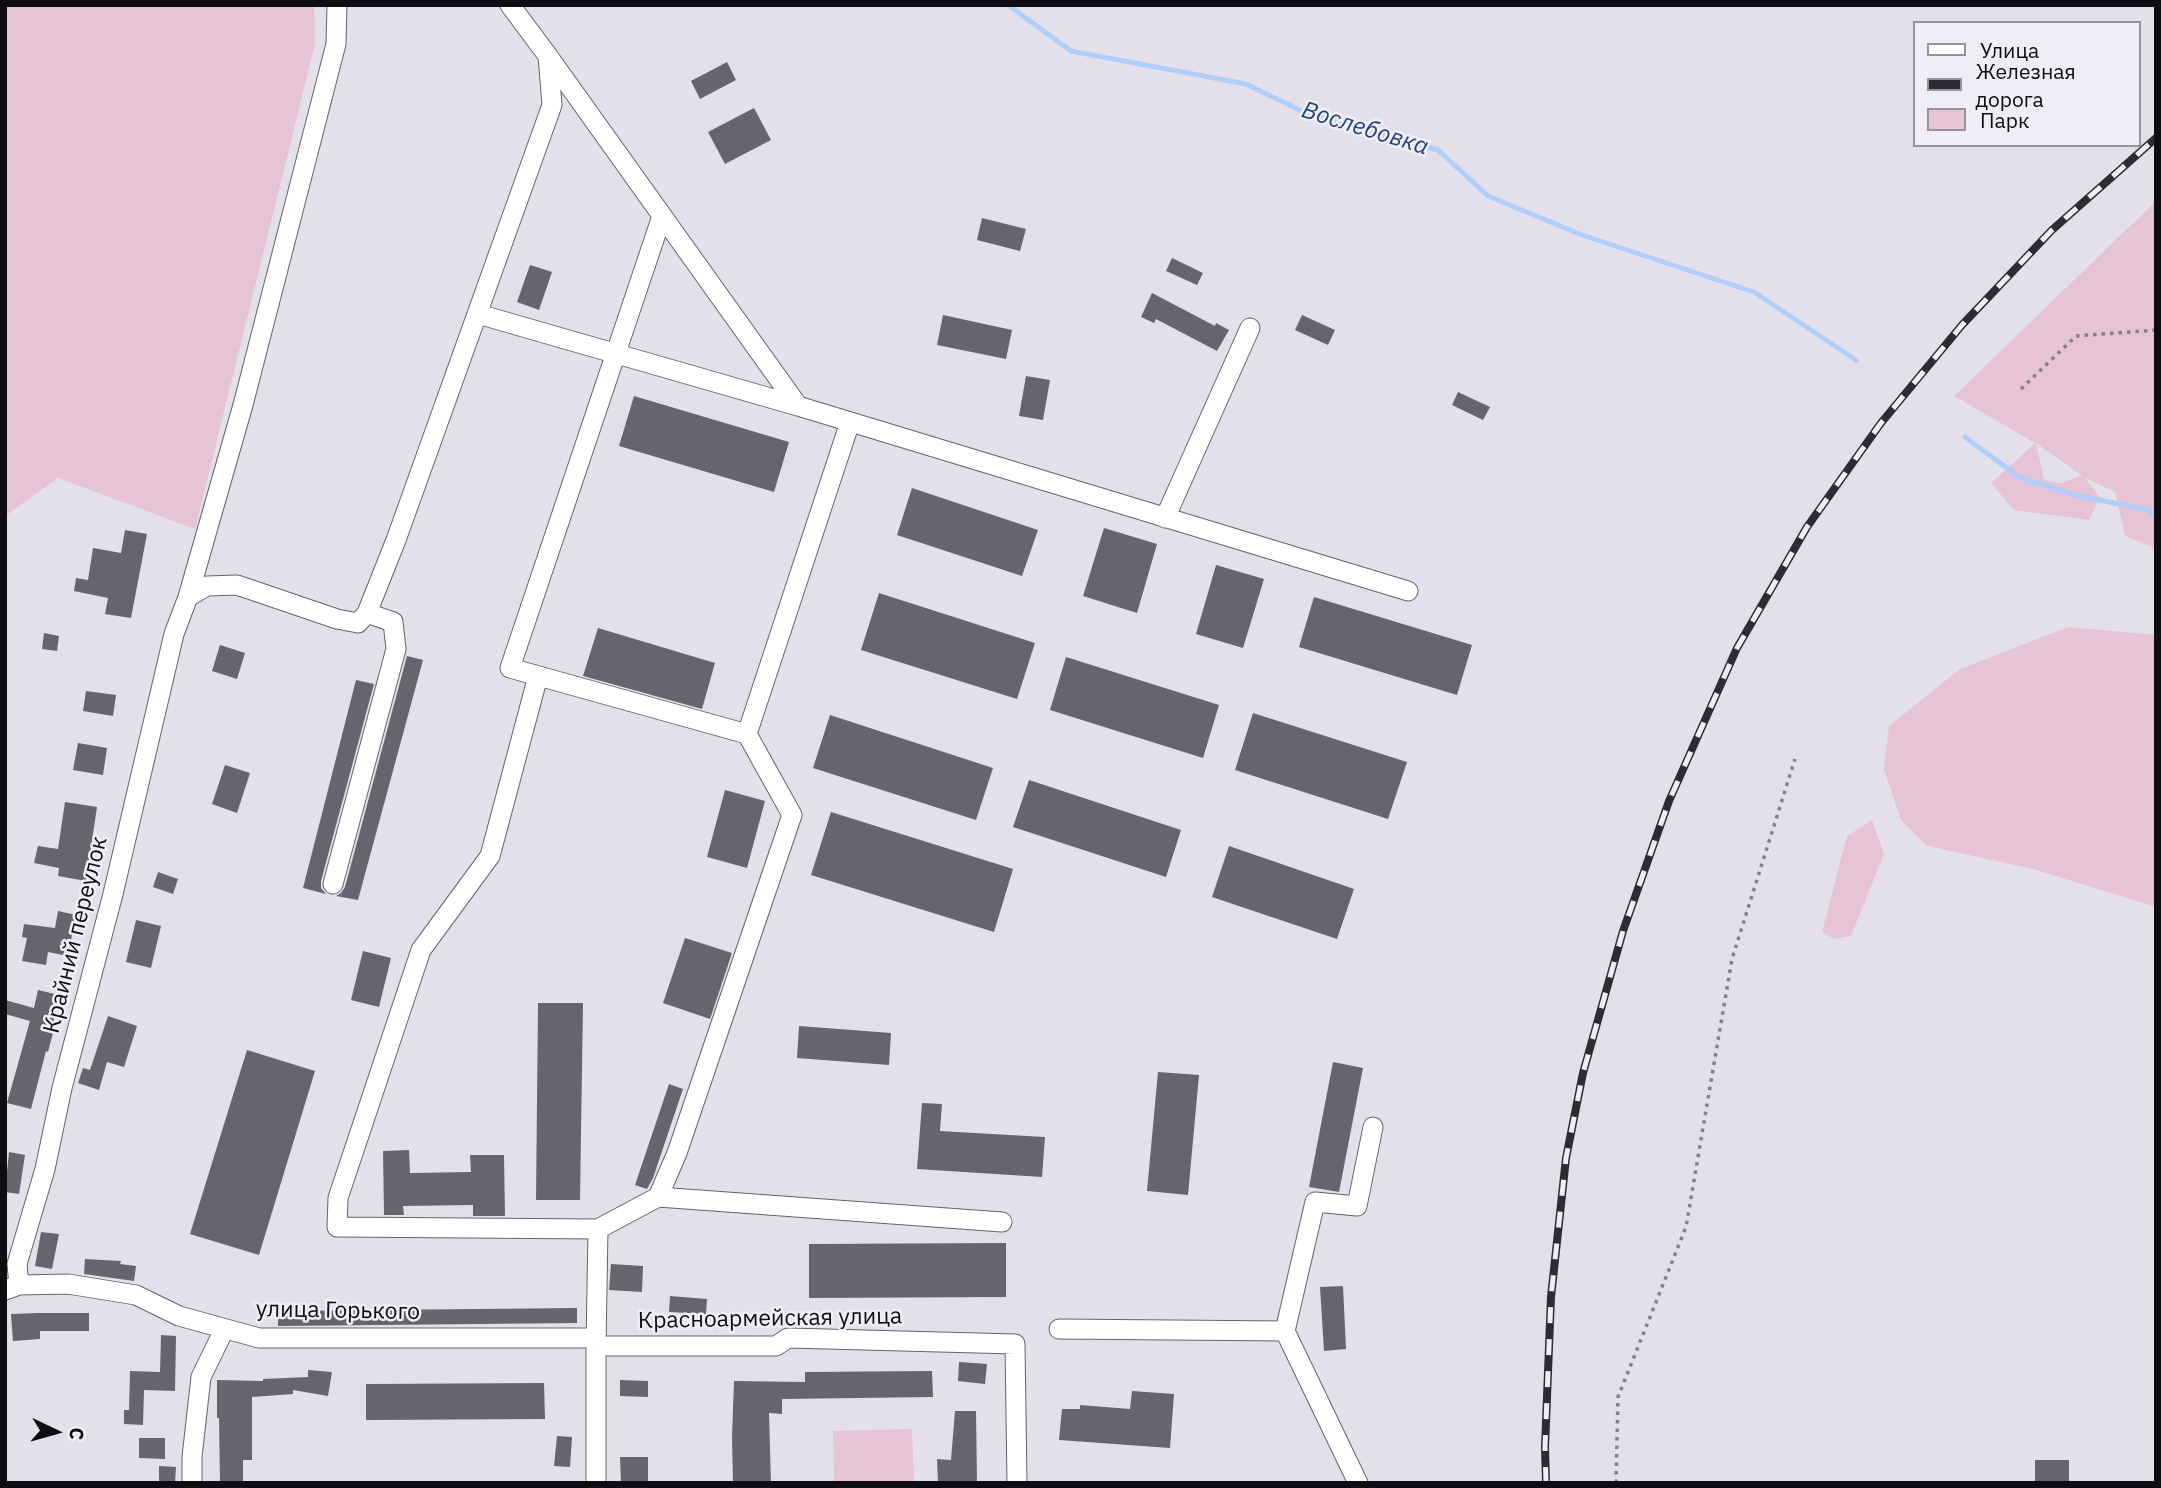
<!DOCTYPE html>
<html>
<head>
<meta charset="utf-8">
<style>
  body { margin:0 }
  #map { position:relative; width:2161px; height:1488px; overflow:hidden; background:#e4e0eb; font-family:"IBM Plex Sans",sans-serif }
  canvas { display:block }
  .frame { position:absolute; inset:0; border:7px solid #0f0d11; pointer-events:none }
  .legend { position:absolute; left:1913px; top:21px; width:228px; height:126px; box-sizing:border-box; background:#f1edf8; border:2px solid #97939c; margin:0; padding:9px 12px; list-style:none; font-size:21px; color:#0f0d11 }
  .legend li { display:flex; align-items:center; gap:14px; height:35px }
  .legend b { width:35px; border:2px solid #97939c }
  .north { position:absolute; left:21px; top:1397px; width:70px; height:70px; -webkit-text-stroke:5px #f1edf8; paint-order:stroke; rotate:95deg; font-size:19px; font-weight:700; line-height:28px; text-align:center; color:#0f0d11 }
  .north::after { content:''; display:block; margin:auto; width:24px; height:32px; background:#0f0d11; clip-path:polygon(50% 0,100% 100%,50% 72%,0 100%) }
</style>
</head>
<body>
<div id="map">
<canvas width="2161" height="1488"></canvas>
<div class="frame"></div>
<ul class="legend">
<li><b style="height:9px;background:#fff"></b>Улица</li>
<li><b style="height:9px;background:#2f2c31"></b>Железная дорога</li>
<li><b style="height:19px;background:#e7c4d5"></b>Парк</li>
</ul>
<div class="north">С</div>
</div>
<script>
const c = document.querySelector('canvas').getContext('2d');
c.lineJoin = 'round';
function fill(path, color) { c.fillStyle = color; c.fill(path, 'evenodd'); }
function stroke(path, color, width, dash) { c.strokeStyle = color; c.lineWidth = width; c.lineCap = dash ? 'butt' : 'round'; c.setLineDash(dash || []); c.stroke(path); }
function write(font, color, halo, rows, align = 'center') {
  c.font = font + ' "IBM Plex Sans",sans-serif'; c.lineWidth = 5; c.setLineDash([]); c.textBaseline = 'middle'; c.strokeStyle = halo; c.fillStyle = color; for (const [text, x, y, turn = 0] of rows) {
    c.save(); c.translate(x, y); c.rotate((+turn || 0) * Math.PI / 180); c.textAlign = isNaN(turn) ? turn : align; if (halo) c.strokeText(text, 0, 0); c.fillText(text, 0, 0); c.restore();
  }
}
fill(new Path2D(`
  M5,5H314L315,44L195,529L58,478L5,516Z
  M2156,201V549L2125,536L2115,492L2084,477L2100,497L2089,520L2014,510L1991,483L2035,443L1954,396ZM2036,443L2081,475V476L2060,483L2044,480Z
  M2068,627L2156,635V907L2033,869L1927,846L1901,820L1884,770L1889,726L1960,669Z
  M1872,820L1884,854L1851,936L1834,939L1822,932L1847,836Z
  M912,1429L914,1483H834L833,1431Z`), '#e7c4d5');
stroke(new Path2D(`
  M1008,5L1071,51L1246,84L1308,114L1438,150L1488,196L1582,235L1754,292L1856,360
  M1965,437L2019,477L2075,495L2148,510L2156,516`), '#b1cdf9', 5);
fill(new Path2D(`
  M727,62L736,80L700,99L691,81Z
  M754,108L771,140L725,164L708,132Z
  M982,218L1026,229L1020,251L977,240Z
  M1172,258L1203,273L1197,285L1166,271Z
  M530,265L552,272L539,310L517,302Z
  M1152,293L1215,326L1216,323L1229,330L1217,351L1156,319L1154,323L1141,317Z
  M943,315L1012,330L1006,359L937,345Z
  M1302,315L1335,330L1328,345L1295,330Z
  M1026,376L1050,380L1043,420L1019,416Z
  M1458,392L1490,407L1483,420L1452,405Z
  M634,396L789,442L774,492L619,446Z
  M912,488L1038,530L1022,576L897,535Z
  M1104,528L1157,544L1137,613L1083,596Z
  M125,530L147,534L131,618L105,614L108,598L74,591L76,578L88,580L93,548L121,553Z
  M1216,565L1264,579L1243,648L1196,634Z
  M879,593L1035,643L1017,699L861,650Z
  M1314,597L1472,645L1457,695L1299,647Z
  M598,628L715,663L702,709L583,676Z
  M44,633L59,636L57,651L42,649Z
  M220,645L245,653L237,679L212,671Z
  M407,656L423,660L358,900L336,896L341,893L345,887Z
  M1066,657L1219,705L1203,758L1050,710Z
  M356,680L374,684L321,881V888L326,894L303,888Z
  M86,691L116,695L113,716L83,711Z
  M1253,713L1407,762L1388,819L1235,770Z
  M830,715L993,768L976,820L813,768Z
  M78,743L107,748L103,775L73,770Z
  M225,765L250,773L237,813L212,804Z
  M1029,780L1181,830L1166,877L1013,827Z
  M725,790L765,801L747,868L707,857Z
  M65,802L97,807L86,881L58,876L59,868L34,863L38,846L58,849Z
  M831,812L1013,869L994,932L811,875Z
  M1229,846L1354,889L1337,939L1212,897Z
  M158,872L178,879L173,894L153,887Z
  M58,911L76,915L68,956L48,952L46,965L22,961L27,938L22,937L24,924L55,928Z
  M136,920L161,926L151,968L126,962Z
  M685,938L732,953L710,1019L663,1003Z
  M363,951L391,958L379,1007L351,1000Z
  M38,990L59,995L53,1024L55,1025L48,1052L46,1051L31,1109L7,1103L30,1021L5,1014V1000L34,1008Z
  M538,1003H583L580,1200H536Z
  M108,1016L137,1026L124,1067L107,1062L99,1090L78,1083L83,1068L90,1070Z
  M799,1026L891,1033L889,1065L797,1058Z
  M247,1050L315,1071L259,1255L190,1234Z
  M1333,1062L1363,1068L1339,1192L1309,1187Z
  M1158,1072L1199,1075L1188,1195L1147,1191Z
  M669,1084L683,1089L653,1178L647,1189L635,1185Z
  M922,1103L942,1104L940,1131L1045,1137L1042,1177L917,1169Z
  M409,1150L410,1173L471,1172L470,1155H504L505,1216H473V1205L403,1206L404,1215H384L383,1151Z
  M9,1152L25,1155L19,1194L5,1192Z
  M41,1232L59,1234L52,1269L35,1266Z
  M1006,1243V1297L809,1298V1244Z
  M85,1259L121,1261L120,1264L136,1266L134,1281L84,1274Z
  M611,1264L643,1266L642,1292L609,1290Z
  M1343,1286L1346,1349L1324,1351L1320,1287Z
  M670,1296L707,1299L706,1314L669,1312Z
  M577,1308V1323L278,1326V1311Z
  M39,1313H89V1331H40V1339L13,1341L11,1314Z
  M161,1335L176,1336L175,1391L144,1390L143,1425L124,1424V1410H129L130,1371L160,1372Z
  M959,1362L987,1364L985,1384L958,1381Z
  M308,1370L332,1372L328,1396L293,1390V1394L252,1397V1460H243V1483H220L219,1418H217V1380L263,1381V1379L308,1377Z
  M932,1371L933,1397L782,1399V1414L769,1413L771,1483H733L732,1437L734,1381L805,1382V1372Z
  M620,1380L648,1381V1397L620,1396Z
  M544,1383L545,1419L366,1420V1384Z
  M1132,1391L1174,1394L1170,1448L1059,1440L1062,1409H1080V1405L1130,1409Z
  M955,1411H976L977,1483H938L937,1459L951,1460Z
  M557,1436L572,1437L570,1467L554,1466Z
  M139,1438H165V1459L139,1458Z
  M620,1457H648V1483H621Z
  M2035,1460H2069V1483H2035Z
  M159,1466L176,1467L175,1483H159Z`), '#64656f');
const minor = new Path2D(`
  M548,56L798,406L1408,591
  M662,216L510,668L747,734
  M478,314L798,406
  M1165,518L1250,328
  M188,597L207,586L237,585L337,619L358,623L367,613L396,540L552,105L548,56L510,5
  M538,676L490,856L421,950L338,1198L337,1227L598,1229L596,1346H776L788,1338L1015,1344L1017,1483
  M333,884L396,649L393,622L367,613
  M658,1197L677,1153L792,815L747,734L850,422
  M598,1229L658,1197L1002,1222
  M19,1285L17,1264L45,1169L62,1088L113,894L174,634L188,597L243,405L336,44L337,5
  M5,1290L19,1285L68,1284L136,1295L179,1316L259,1338H596V1483
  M1059,1329L1285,1331
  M192,1483V1457L201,1377L224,1330
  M1358,1483L1285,1331L1315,1202L1357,1206L1373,1127`);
stroke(minor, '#66626b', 21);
stroke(new Path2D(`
  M2021,389L2076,336L2156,330
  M1616,1483L1618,1397L1686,1227L1732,959L1795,759`), '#848188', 3.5, [3.5, 5]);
stroke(minor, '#fff', 19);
const rail = new Path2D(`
  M1546,1483L1545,1447L1551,1297L1566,1158L1583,1073L1623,931L1669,801L1737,648L1807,527L1881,423L1962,325L2052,230L2156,138`);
stroke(rail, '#2f2c31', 8);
stroke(rail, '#f1edf8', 5, [16]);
write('23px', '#0f0d11', '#f1edf8', [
  ["Крайний переулок",76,935,-76],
  ["улица Горького",338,1311,1],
  ["Красноармейская улица",770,1319,-1]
]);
write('italic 24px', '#24457b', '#f1edf8', [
  ["Вослебовка",1365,129,17]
]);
</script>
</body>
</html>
